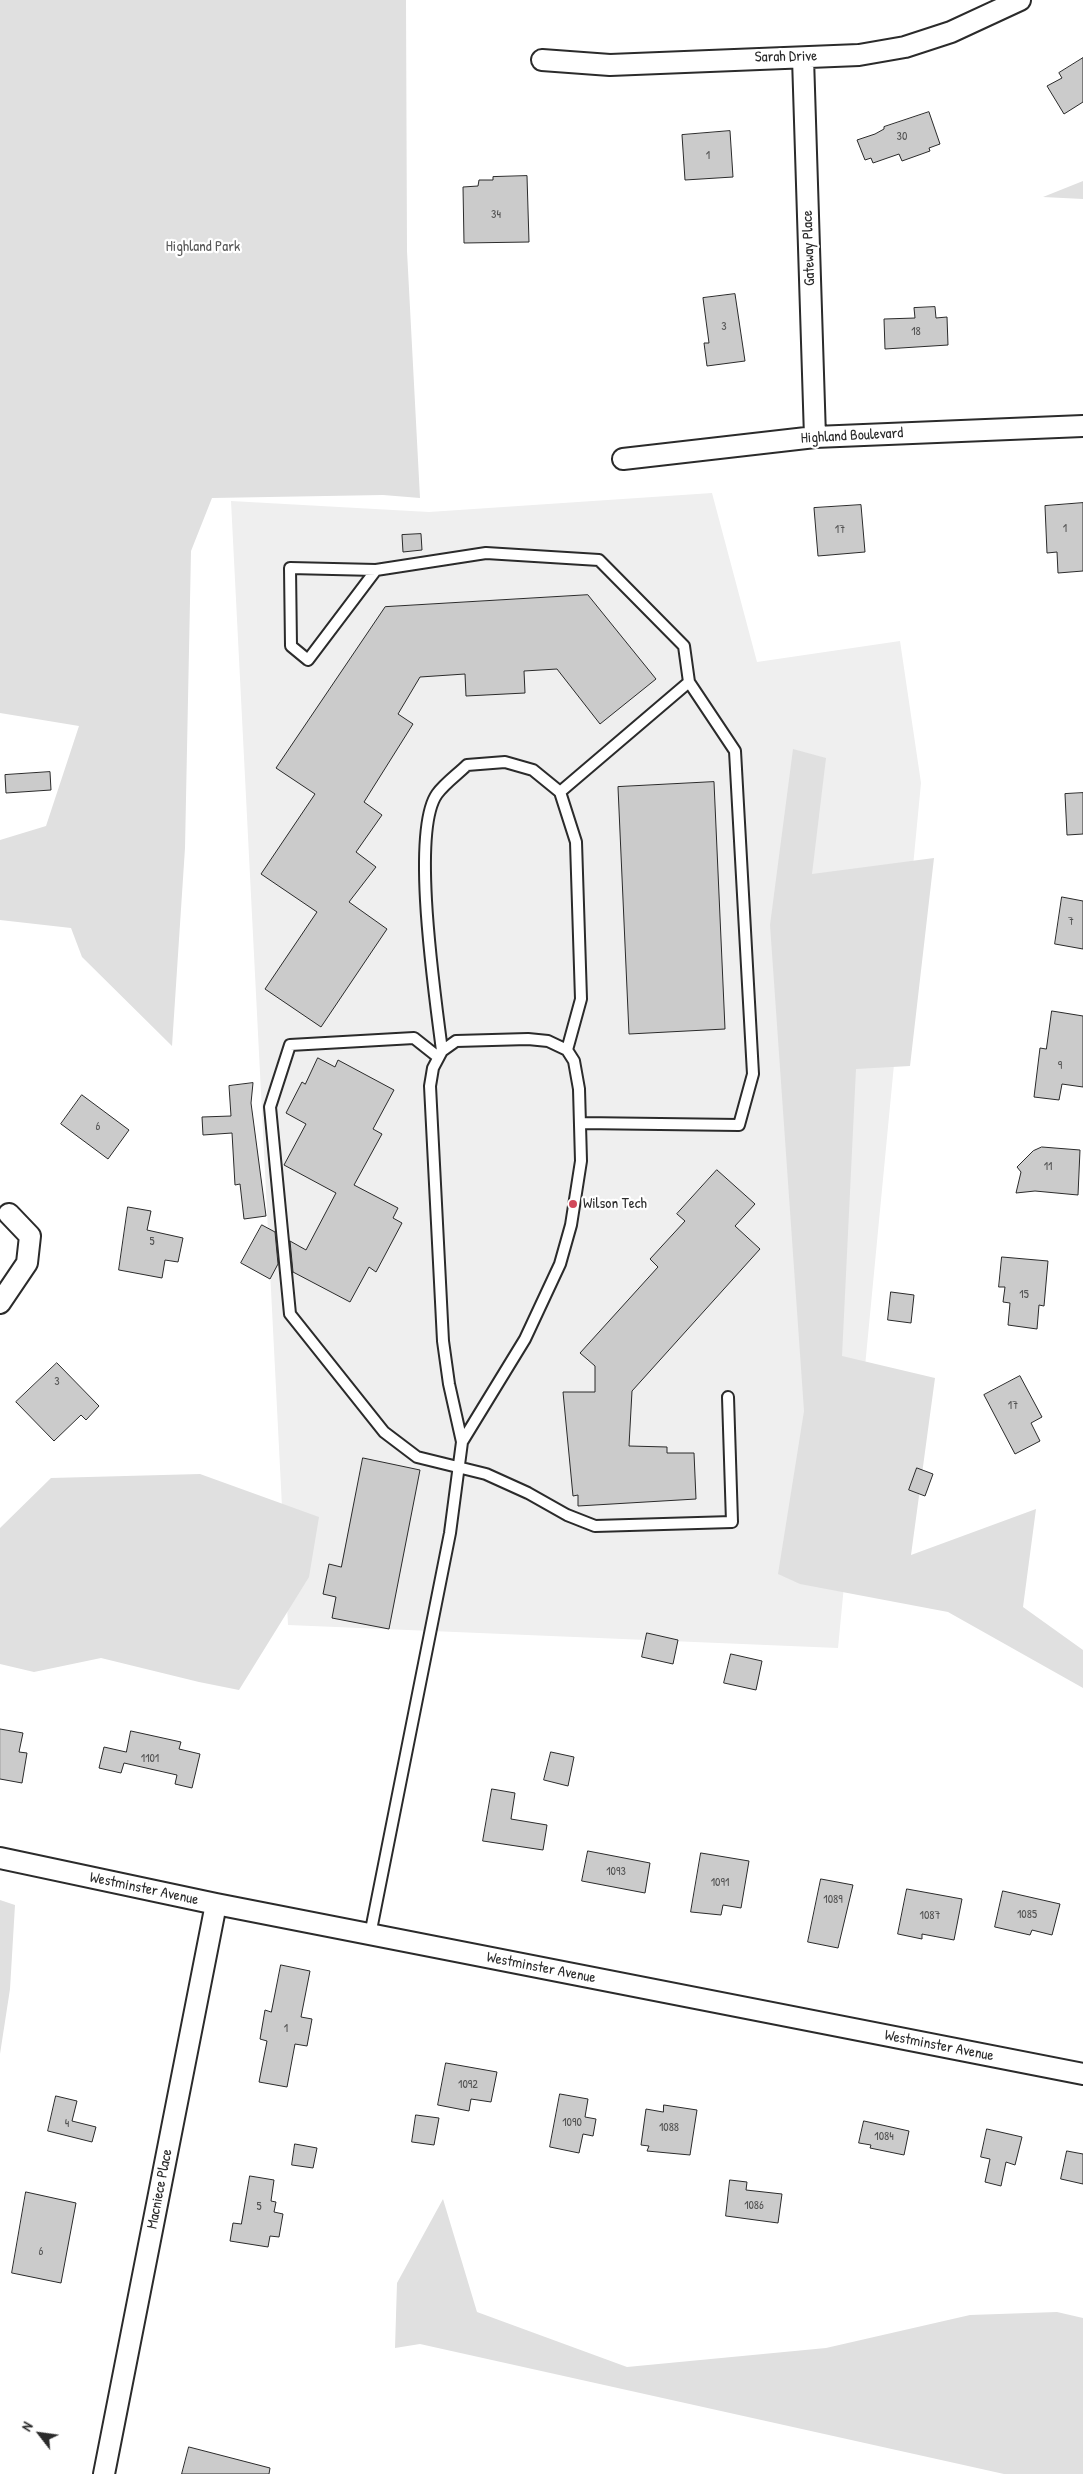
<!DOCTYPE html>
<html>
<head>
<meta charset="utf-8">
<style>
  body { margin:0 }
  #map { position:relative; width:1083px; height:2474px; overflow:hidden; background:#fff; font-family:"Patrick Hand",sans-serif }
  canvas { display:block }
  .north { position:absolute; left:15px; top:2409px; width:50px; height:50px; -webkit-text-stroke:4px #fff; paint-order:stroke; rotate:300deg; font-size:14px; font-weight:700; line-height:20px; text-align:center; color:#2b2b2b }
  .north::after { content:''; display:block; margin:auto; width:18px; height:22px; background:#2b2b2b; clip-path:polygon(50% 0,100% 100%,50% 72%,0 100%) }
</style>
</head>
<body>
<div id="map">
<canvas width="1083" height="2474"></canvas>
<div class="north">N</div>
</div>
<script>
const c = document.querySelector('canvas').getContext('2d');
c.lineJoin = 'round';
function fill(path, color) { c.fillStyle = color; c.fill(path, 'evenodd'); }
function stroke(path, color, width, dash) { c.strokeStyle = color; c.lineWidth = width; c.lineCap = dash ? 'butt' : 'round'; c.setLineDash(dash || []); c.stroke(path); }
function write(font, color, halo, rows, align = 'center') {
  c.font = font + ' "Patrick Hand",sans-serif'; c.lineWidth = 4.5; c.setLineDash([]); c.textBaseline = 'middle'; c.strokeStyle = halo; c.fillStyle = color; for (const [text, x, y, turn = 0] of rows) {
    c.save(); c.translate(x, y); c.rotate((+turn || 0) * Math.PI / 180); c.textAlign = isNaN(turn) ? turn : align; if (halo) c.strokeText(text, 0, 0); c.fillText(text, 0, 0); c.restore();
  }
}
fill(new Path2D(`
  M712,493L757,662L900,641L921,783L838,1648L288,1625L231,501L429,512Z`), '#efefef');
fill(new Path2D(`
  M0,0H406L407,251L420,498L383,495L212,498L191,551L185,848L172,1046L82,957L71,928L0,920V840L46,826L79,726L0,713Z
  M1083,181V199L1043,197Z
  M793,749L826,758L812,874L934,858L910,1066L856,1069L842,1356L935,1378L911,1555L1036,1509L1023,1607L1083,1650V1688L948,1612L800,1584L778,1574L804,1411L770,925Z
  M200,1474L319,1517L309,1577L239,1690L199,1682L101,1658L34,1672L0,1664V1528L51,1478Z
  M0,1900L15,1905L10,1989L0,2054Z
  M443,2199L477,2312L627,2367L826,2348L970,2315L1057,2312L1083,2318V2474H1004L420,2344L395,2348L397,2283Z`), '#e0e0e0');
const building = new Path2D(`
  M1083,58V102L1064,114L1047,86L1062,78L1059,73Z
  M929,112L940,144L929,148L930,151L902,161L899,154L873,163L871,158L865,160L857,140L875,134L884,129V127Z
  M730,131L733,177L685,180L682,135Z
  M527,176L529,242L464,243L463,187L478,186L479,180H493V177Z
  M735,294L745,361L707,366L704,343H709L703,298Z
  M935,307L936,318L947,317L948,345L885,349L884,319L915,318L914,308Z
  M1083,503V571L1058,573L1057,552L1047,553L1045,506Z
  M861,505L865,552L818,556L814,508Z
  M421,534L422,550L403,552L402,535Z
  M588,595L656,679L600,724L557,669L524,671L525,693L466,696L465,674L420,677L398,714L413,724L364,802L382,815L356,852L376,867L349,902L387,929L321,1027L265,989L317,912L261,874L315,794L276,768L385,607Z
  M50,772L51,790L6,793L5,775Z
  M714,782L725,1029L629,1034L618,787Z
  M1083,793V834L1067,835L1065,794Z
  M1062,897L1083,901V949L1055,944Z
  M1052,1011L1083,1016V1087L1062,1084L1059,1100L1034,1097L1040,1048L1046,1049Z
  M318,1058L335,1067L338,1060L394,1090L373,1129L382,1134L354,1185L398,1208L393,1218L402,1223L376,1272L369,1267L350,1302L293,1272L290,1241L306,1250L336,1193L284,1165L306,1124L286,1113L302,1082L305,1084Z
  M253,1083L251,1103L266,1216L244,1219L240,1184L235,1185L232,1133L203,1135L202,1117L231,1116L229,1086Z
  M82,1095L129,1130L108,1159L61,1124Z
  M1042,1147L1080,1150L1078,1195L1035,1191L1016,1193L1021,1172L1017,1167L1033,1151Z
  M717,1170L755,1204L735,1226L760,1249L632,1391L629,1446L667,1447V1453H694L696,1499L578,1506V1495L573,1496L563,1392H595V1366L580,1353L658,1267L650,1259L685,1221L677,1214Z
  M128,1207L151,1211L147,1230L183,1238L178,1262L165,1260L162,1278L119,1270Z
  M262,1225L275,1232L278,1264L270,1279L241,1263Z
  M1002,1257L1048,1261L1044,1306L1039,1305L1037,1329L1008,1325L1010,1303L1003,1302L1005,1287H999Z
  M891,1292L914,1295L911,1323L888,1320Z
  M57,1363L99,1406L86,1420L81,1415L54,1441L16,1402Z
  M1020,1376L1042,1417L1031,1423L1040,1441L1015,1454L984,1395Z
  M363,1458L420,1470L389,1629L332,1618L336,1597L323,1594L329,1564L341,1567Z
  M917,1468L933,1474L925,1496L909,1490Z
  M647,1633L678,1640L673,1664L642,1657Z
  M731,1654L762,1661L756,1690L724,1683Z
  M0,1729L23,1733L19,1752L27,1753L22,1783L0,1779Z
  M131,1731L181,1742L179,1749L200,1754L192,1788L175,1784L177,1775L124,1763L121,1773L99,1768L104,1747L126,1752Z
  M551,1752L574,1757L568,1786L544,1780Z
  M492,1789L515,1793L511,1819L547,1825L543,1850L483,1841Z
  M588,1851L650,1863L645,1893L582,1881Z
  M701,1853L749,1861L741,1908L723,1905L721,1915L691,1912Z
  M821,1879L853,1885L838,1948L808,1942Z
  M907,1889L962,1899L954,1940L922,1934V1939L898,1934Z
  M1003,1891L1060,1904L1052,1935L1032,1930L1030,1935L995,1927Z
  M281,1965L310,1971L301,2017L312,2019L307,2046L295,2044L287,2087L259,2082L267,2041L260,2039L265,2010L271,2012Z
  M446,2063L497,2072L491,2102L471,2099L469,2111L438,2105Z
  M560,2094L588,2099L585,2117L596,2119L593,2136L583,2134L579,2153L550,2147Z
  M56,2096L77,2101L72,2121L96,2127L92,2142L48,2131Z
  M664,2105L697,2110L690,2155L647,2151L649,2146L641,2145L646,2109L663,2112Z
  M416,2115L439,2118L434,2145L412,2142Z
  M864,2121L909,2131L904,2155L870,2148L871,2145L859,2143Z
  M987,2129L1022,2137L1015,2165L1006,2162L1001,2186L985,2182L990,2159L981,2157Z
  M295,2144L317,2148L313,2168L292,2165Z
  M1067,2151L1083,2154V2184L1061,2179Z
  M250,2176L274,2180L271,2201L276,2202L274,2212L283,2214L279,2237L270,2236L268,2247L230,2241L233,2223L241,2224Z
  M730,2180L747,2182L746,2190L782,2194L778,2223L726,2216Z
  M26,2192L76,2203L61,2283L12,2273Z
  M189,2447L270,2468L269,2474H182Z`);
fill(building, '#cbcbcb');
stroke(building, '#2b2b2b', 1);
const lane = new Path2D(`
  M376,570L308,660L291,646L290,568L376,570L486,553L599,560L684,646L689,682L560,792
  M442,1051C436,1001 410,832 437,794C445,783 458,774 467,765L505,762L533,770L560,792L576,842L581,999L567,1050
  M438,1057L414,1038L290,1045L270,1107L290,1314L384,1432L417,1457L486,1474L528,1493L567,1515L595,1526L732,1522L728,1397
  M581,1123L739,1125L753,1074L735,751L689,682
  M370,1935L450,1533L462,1442L525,1339L560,1264L571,1225L581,1161L579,1089L574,1061L567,1050L548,1041L528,1039L456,1041L442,1051L433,1068L430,1086L443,1341L449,1384L462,1442`);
const street = new Path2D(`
  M803,58L815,437
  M542,60L610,65L859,55L905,47L951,32L1020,0
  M623,459L815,437L1083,426
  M0,1303L27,1263L30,1236L9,1214
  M0,1858L216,1904L1083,2074
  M104,2474L216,1904`);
stroke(lane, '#2b2b2b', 14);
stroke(street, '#2b2b2b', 24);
stroke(lane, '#fff', 10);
stroke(street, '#fff', 20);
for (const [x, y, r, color] of [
  [573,1204,5,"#d1495b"]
]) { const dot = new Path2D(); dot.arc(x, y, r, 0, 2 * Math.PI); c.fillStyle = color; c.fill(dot); stroke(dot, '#fff', 2); }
write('12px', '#535353', null, [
  ["30",902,137],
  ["1",708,156],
  ["34",496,215],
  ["3",724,327],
  ["18",916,332],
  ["1",1065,529],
  ["17",840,530],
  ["7",1071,922],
  ["9",1060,1066],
  ["6",98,1127],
  ["11",1048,1167],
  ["5",152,1242],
  ["15",1024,1295],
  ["3",57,1382],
  ["17",1013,1406],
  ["1101",150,1759],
  ["1093",616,1872],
  ["1091",720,1883],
  ["1089",833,1900],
  ["1085",1027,1915],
  ["1087",930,1916],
  ["1",286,2029],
  ["1092",468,2085],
  ["1090",572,2123],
  ["4",67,2124],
  ["1088",669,2128],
  ["1084",884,2137],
  ["1086",754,2206],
  ["5",259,2207],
  ["6",41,2252]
]);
write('15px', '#2b2b2b', '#fff', [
  ["Sarah Drive",786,57,-1],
  ["Gateway Place",809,248,-92],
  ["Highland Boulevard",852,436,-3],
  ["Westminster Avenue",144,1889,12],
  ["Westminster Avenue",541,1968,11],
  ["Westminster Avenue",939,2046,11],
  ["Macniece Place",160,2189,-79]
]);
write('15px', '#585858', '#fff', [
  ["Highland Park",203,247]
]);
write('15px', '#2b2b2b', '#fff', [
  ["Wilson Tech",583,1204]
], 'left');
</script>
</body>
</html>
